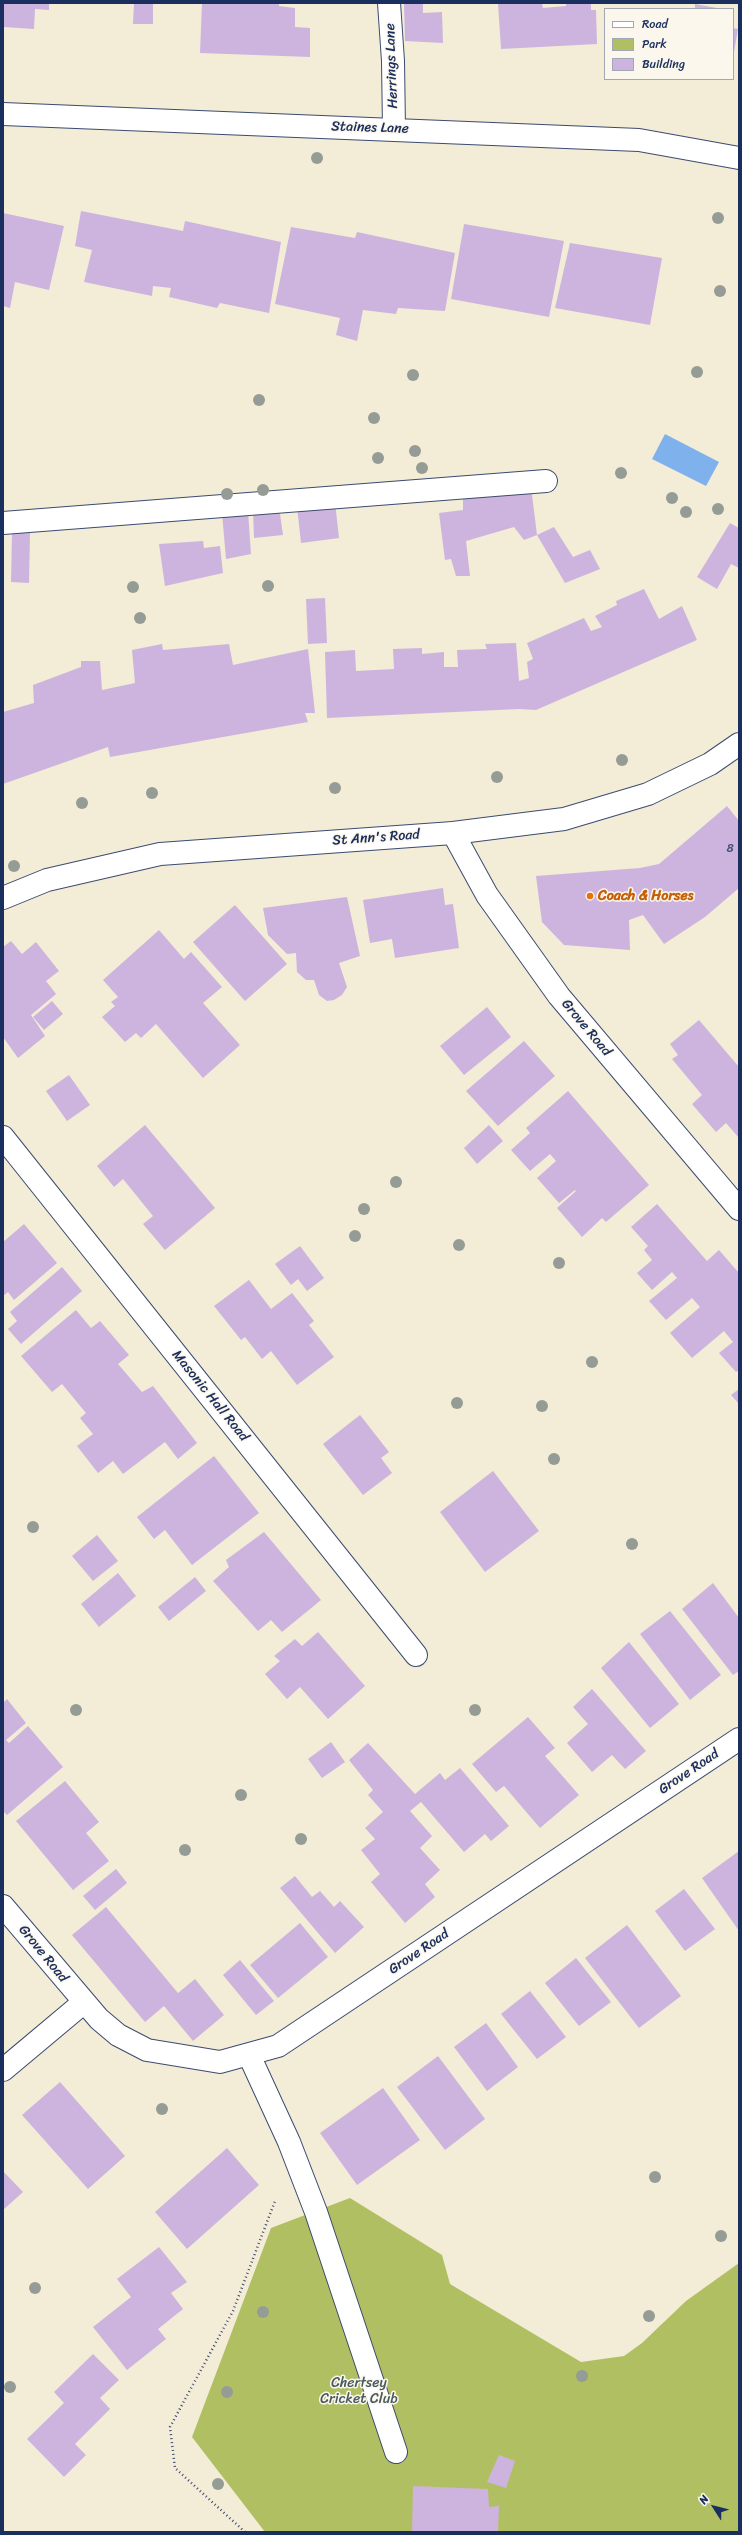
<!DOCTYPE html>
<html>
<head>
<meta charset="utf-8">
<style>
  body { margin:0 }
  #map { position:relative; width:742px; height:2535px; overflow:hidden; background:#f3ecd6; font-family:Sriracha,sans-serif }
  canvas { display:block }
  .frame { position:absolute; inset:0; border:4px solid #1b2f5e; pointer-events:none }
  .legend { position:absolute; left:604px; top:8px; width:130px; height:72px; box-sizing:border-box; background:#fbf7ec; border:1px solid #a1a7b3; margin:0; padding:5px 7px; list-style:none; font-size:12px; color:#1b2f5e }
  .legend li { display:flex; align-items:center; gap:8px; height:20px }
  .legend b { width:20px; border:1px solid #a1a7b3 }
  .north { position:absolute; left:694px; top:2487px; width:40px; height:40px; -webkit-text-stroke:3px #fbf7ec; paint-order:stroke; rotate:306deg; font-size:11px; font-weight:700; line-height:16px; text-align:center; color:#1b2f5e }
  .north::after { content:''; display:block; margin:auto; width:14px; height:18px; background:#1b2f5e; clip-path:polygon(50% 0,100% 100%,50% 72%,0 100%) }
</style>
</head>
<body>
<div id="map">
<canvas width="742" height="2535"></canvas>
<div class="frame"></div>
<ul class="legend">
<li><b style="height:5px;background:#fff"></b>Road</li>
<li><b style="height:11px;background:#b0bf61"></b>Park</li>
<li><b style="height:11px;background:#cdb4de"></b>Building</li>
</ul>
<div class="north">N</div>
</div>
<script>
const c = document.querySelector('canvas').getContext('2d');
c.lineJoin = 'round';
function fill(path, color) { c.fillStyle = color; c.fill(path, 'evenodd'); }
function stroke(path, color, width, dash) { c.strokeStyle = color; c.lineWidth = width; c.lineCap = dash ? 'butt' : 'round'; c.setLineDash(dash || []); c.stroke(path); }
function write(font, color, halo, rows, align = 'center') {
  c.font = font + ' Sriracha,sans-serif'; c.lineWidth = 3; c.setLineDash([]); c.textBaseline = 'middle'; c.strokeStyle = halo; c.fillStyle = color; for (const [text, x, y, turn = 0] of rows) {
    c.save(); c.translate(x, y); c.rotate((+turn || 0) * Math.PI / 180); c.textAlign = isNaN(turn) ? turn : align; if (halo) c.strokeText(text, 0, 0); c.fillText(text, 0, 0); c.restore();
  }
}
fill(new Path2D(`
  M350,2198L442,2255L450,2284L581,2362L624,2356L642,2343L686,2301L739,2263V2532H265L192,2437L271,2228Z`), '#b0bf61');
fill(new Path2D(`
  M665,434L719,462L706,486L652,459Z`), '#7fb2ec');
fill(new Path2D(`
  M3,3H49V10L35,9L34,29L3,27Z
  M134,3H153V24H133Z
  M202,3H279V6L295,8V27L310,28V57L200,53Z
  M423,3V13L442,12L443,43L405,41L404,4Z
  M498,3H542L543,8L566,6V3H591V10H596L597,44L501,49Z
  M695,4L717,8V9H695Z
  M733,28L738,29L734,52H733Z
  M81,211L183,231L185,221L281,242L269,313L220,303L217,308L169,297L171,288L153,286L152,296L84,282L92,250L75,246Z
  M3,213L64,226L49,290L15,282L10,308L3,306Z
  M464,224L564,241L549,317L451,299Z
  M291,227L355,238L357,232L455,253L445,311L398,308L396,314L363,310L357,341L336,335L340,318L275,304Z
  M570,243L662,258L650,325L555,308Z
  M531,487L537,535L524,540L514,527L466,541L470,576H456L451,559L445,560L439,513L463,510V497Z
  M335,502L339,538L301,543L297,507Z
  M279,507L283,535L254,538L253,511Z
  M248,511L251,554L226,559L222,513Z
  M730,523L739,528V568L731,564L717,589L697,577Z
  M554,527L573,557L590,550L600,569L565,583L537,535Z
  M12,533H30L29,583L11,582Z
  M203,541L204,548L220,546L223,573L165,586L159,544Z
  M644,589L659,619L682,606L697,640L536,710L519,709L327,718L325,652L355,650L356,671L394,669L393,649L422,648V654L444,652V667H458L457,650L487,649L485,644L516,643L519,681L529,678L527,662L533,659L527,643L584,618L591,631L602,627L595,616L617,605L616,601Z
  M325,598L327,643L308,644L306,599Z
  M162,644L163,650L229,644L233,665L308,649L315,713H305L308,722L110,757L108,747L3,784V712L34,703L33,685L81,667V661H100L102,690L135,683L132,650Z
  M727,806L739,821V888L705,917L664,944L643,915L629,920L630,950L564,945L542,922L536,876L640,868L659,864Z
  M443,888L445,905L453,904L459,948L395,958L392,939L370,943L363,900Z
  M347,897L360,956L339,963L347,987L342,995L334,1000L327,1001L319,995L314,980H306L297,972L296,953L287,954L268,935L263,908Z
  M235,905L287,964L245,1001L193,942Z
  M159,930L184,959L191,952L222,987L203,1003L240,1045L203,1078L156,1024L141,1038L136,1033L125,1042L102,1017L115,1006L111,1002L118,997L103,980Z
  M11,941L22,954L36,942L59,971L46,981L56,994L31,1015L45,1036L18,1058L3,1037V947Z
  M52,1001L63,1014L44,1030L33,1017Z
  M487,1007L511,1037L464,1075L440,1046Z
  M699,1020L739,1067V1138L726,1123L716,1132L692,1104L702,1095L672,1059L678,1055L670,1044Z
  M524,1041L555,1076L498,1126L466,1091Z
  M69,1075L90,1105L67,1121L46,1091Z
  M568,1091L649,1185L606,1222L602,1218L582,1237L557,1208L576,1191L575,1190L559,1203L537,1178L556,1161L550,1154L530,1171L511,1150L530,1133L526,1128Z
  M145,1125L215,1208L165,1250L143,1224L153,1216L123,1179L114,1187L97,1166Z
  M489,1125L503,1141L477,1164L464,1148Z
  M657,1204L707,1261L719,1250L739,1273V1370L736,1372L719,1353L733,1342L724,1331L692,1358L670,1333L700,1307L692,1298L666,1320L649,1301L677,1278L672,1272L652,1290L637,1273L652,1260L644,1250L648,1246L631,1227Z
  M24,1224L57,1263L14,1300L8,1292L3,1296V1242Z
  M300,1246L324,1278L307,1291L298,1279L291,1285L275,1264Z
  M62,1267L82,1291L21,1344L8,1329L17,1321L10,1312Z
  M249,1280L271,1309L292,1293L314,1321L309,1325L334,1357L297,1385L271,1351L262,1359L245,1337L241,1340L214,1306Z
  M76,1310L91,1328L100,1321L129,1355L118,1364L142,1392L153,1386L197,1443L178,1459L165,1442L123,1474L113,1461L98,1473L77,1446L93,1434L80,1418L86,1413L62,1384L52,1392L21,1356Z
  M739,1389V1404L731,1395Z
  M360,1415L389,1452L381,1458L392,1473L363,1495L323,1444Z
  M214,1456L259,1513L192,1565L165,1530L154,1539L137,1517Z
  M493,1471L539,1531L485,1572L440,1512Z
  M264,1532L321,1600L282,1632L271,1620L258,1631L213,1581L229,1567L226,1560Z
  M97,1535L118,1561L93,1581L72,1556Z
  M118,1573L136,1596L99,1627L81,1604Z
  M195,1577L206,1591L169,1621L158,1607Z
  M713,1583L739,1618V1671L733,1675L682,1609Z
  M670,1611L721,1675L690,1700L640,1634Z
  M318,1632L365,1686L328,1719L300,1687L287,1699L265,1674L280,1661L274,1656L295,1639L302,1646Z
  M629,1642L679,1704L650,1728L601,1668Z
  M592,1689L646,1751L625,1769L612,1755L592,1772L567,1743L588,1724L573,1707Z
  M7,1699L26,1723L6,1740L9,1743L28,1726L63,1767L7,1815L3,1811V1703Z
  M528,1717L555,1748L545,1756L579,1795L540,1828L504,1786L496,1792L472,1764Z
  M331,1742L345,1762L322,1778L308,1759Z
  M368,1743L415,1794L440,1773L445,1780L460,1768L509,1826L491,1841L485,1834L464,1852L421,1802L410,1811L432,1836L420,1848L440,1870L425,1884L435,1897L405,1923L371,1882L380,1874L361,1850L375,1839L365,1828L383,1812L368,1795L373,1790L349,1760Z
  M65,1781L99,1822L86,1833L109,1861L73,1890L16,1821Z
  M739,1851V1931L702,1878Z
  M116,1869L127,1883L95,1910L83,1896Z
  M295,1876L312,1897L320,1891L334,1907L340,1901L364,1927L335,1953L280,1888Z
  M684,1889L715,1929L685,1951L655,1911Z
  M106,1907L178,1993L195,1979L224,2015L193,2041L164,2006L145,2022L72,1935Z
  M300,1923L328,1957L278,1998L250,1965Z
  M627,1925L681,1996L639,2028L585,1958Z
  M576,1958L611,2002L579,2026L545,1983Z
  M240,1960L274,2001L256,2015L223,1975Z
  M530,1991L566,2037L537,2059L501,2014Z
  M486,2023L518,2067L487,2091L454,2047Z
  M438,2056L485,2119L445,2150L397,2087Z
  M60,2082L125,2156L88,2189L22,2115Z
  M383,2088L420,2140L357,2185L320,2133Z
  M227,2148L259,2185L187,2249L155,2212Z
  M3,2171L23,2192L3,2210Z
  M159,2247L187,2282L171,2293L183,2309L158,2329L166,2339L127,2370L93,2327L131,2297L117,2279Z
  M93,2354L119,2380L100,2398L110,2409L75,2444L86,2455L64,2477L27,2439L64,2403L54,2392Z
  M499,2455L515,2461L506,2488L487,2482Z
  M413,2486L488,2489L489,2507L499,2506L498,2532H412Z`), '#cdb4de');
const lane = new Path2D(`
  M3,523L546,481
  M249,2055L289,2142L316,2212L396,2452`);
const street = new Path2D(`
  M389,3L393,61L394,129
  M3,114L639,140L739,158
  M453,833L487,895L559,996L739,1209
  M3,1137L416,1655
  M3,1906L99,2019L118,2035L147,2050L220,2062L278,2046L739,1739
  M3,2070L83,2003`);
const secondary = new Path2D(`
  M3,898L47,880L160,854L453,833L564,819L648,794L710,764L739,744`);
stroke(lane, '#3b4b70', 24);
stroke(street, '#3b4b70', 24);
stroke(secondary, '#3b4b70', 24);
stroke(new Path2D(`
  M245,2532L175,2468L170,2427L233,2311L275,2201`), '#3b4b70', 2.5, [1, 3]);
stroke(lane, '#fff', 22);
stroke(street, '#fff', 22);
stroke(secondary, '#fff', 22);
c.fillStyle = '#959c95';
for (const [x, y] of [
  [317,158],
  [718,218],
  [720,291],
  [697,372],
  [413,375],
  [259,400],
  [374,418],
  [415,451],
  [378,458],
  [422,468],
  [621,473],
  [263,490],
  [227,494],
  [672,498],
  [718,509],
  [686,512],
  [268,586],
  [133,587],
  [140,618],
  [622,760],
  [497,777],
  [335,788],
  [152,793],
  [82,803],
  [14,866],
  [396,1182],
  [364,1209],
  [355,1236],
  [459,1245],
  [559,1263],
  [592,1362],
  [457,1403],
  [542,1406],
  [554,1459],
  [33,1527],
  [632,1544],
  [76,1710],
  [475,1710],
  [241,1795],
  [301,1839],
  [185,1850],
  [162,2109],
  [655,2177],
  [721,2236],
  [35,2288],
  [263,2312],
  [649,2316],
  [582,2376],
  [10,2387],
  [227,2392],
  [218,2484]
]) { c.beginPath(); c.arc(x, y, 6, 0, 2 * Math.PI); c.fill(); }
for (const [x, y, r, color] of [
  [590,896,4,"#e8710a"]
]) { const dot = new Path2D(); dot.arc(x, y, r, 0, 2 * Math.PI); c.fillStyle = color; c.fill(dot); stroke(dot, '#fbf7ec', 1.5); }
write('12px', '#48507e', null, [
  ["8",730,849]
]);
write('14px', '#1b2f5e', '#fbf7ec', [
  ["Herrings Lane",392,66,-92],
  ["Staines Lane",370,128,2],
  ["St Ann's Road",376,838,-4],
  ["Grove Road",586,1028,50],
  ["Masonic Hall Road",210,1396,51],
  ["Grove Road",689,1772,-34],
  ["Grove Road",419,1952,-34],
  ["Grove Road",43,1954,51]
]);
write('bold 14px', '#c56008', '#fbf7ec', [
  ["Coach & Horses",598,896]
], 'left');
write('14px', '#485a5f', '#fbf7ec', [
  ["Chertsey",359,2383],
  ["Cricket Club",359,2399]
]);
</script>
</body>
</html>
